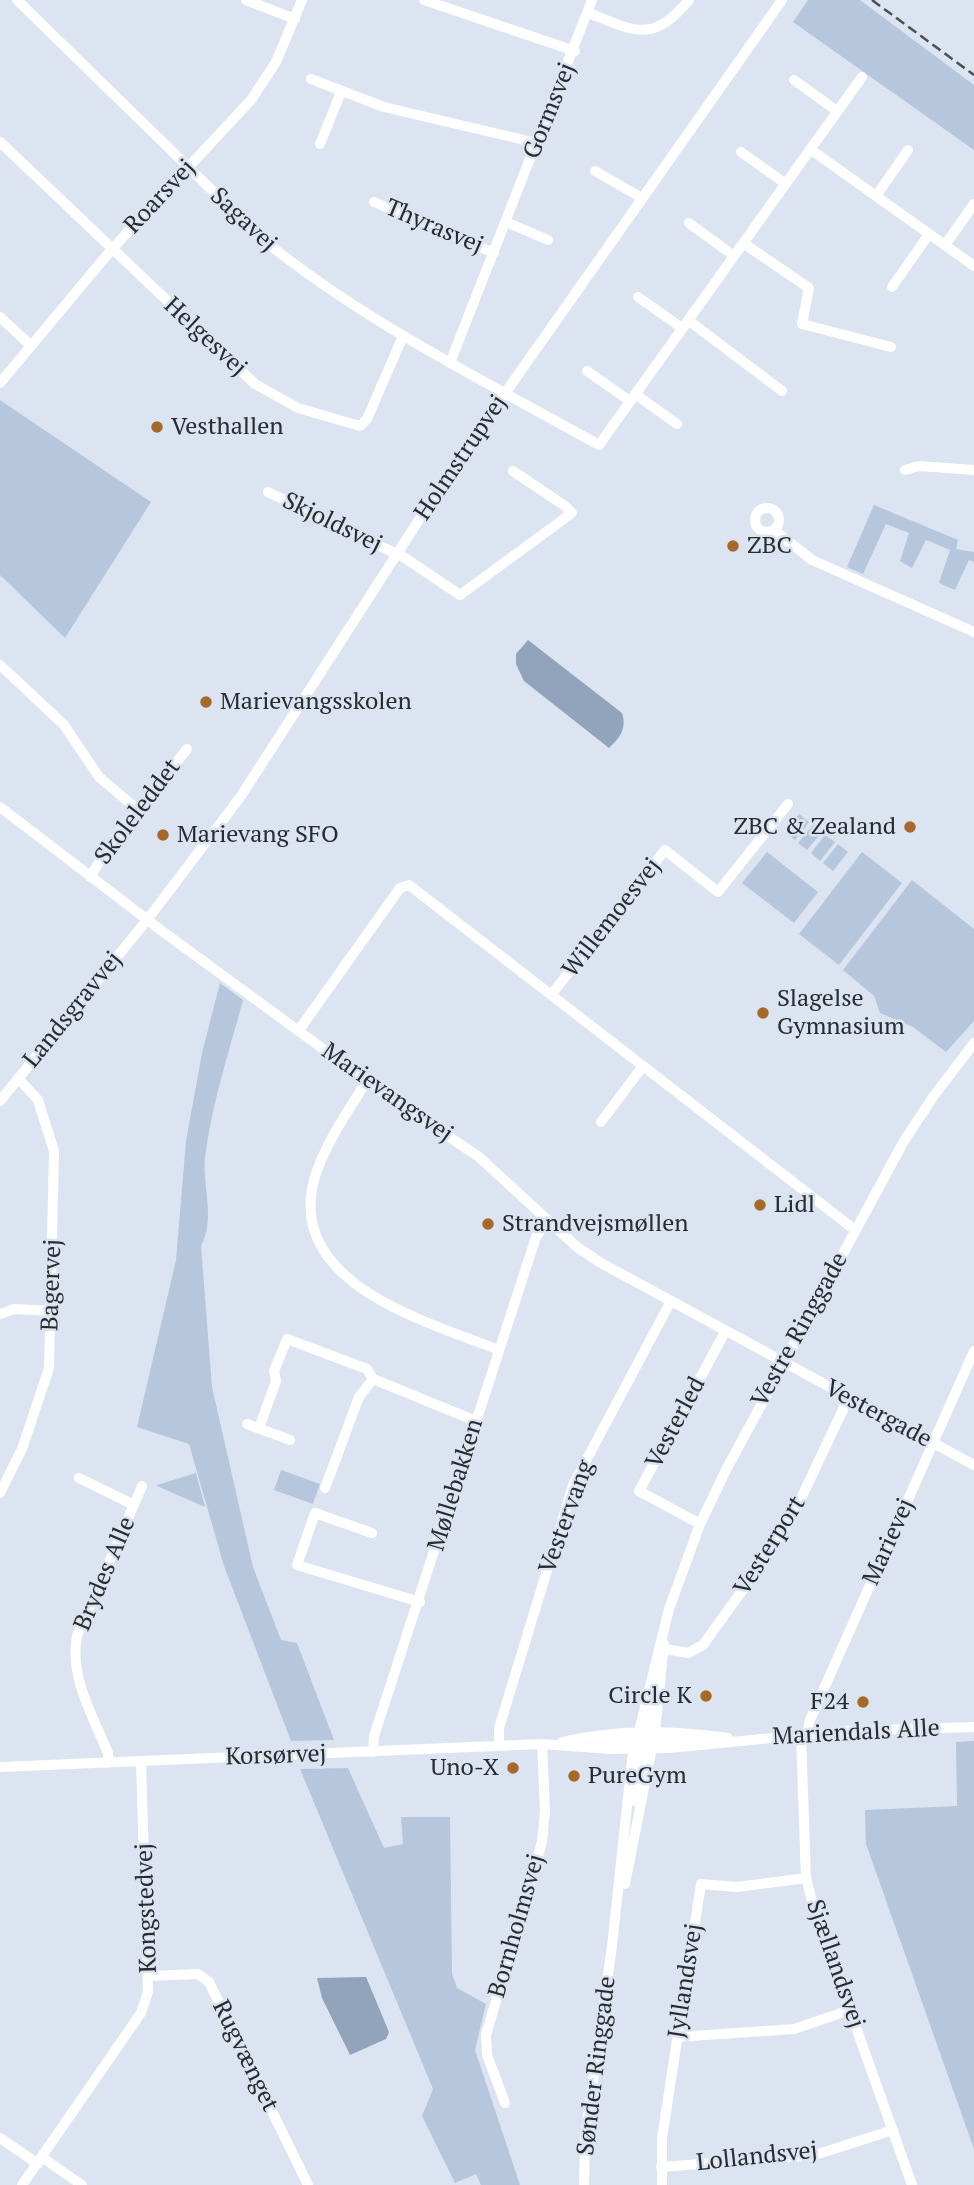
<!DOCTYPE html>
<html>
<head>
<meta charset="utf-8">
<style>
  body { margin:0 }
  canvas { display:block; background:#dbe4f0 }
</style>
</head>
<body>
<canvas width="974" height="2185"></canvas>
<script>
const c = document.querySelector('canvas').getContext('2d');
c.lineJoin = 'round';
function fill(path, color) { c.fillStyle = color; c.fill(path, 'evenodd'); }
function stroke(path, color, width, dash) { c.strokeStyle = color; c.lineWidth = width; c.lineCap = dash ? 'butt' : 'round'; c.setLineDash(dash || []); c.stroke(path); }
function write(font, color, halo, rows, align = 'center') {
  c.font = font + ' "PT Serif",serif'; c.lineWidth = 5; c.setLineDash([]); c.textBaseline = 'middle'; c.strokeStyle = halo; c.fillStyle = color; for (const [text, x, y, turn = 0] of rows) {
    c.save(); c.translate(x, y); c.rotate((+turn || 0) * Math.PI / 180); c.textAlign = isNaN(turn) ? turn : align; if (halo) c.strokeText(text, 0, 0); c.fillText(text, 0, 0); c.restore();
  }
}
fill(new Path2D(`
  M808,0H860L974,85V150L793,22Z
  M0,400L151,502L65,638L0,575Z
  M874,505L958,540L956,549L974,552V562L969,560L955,590L939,583L950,550L926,540L912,568L900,561L909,533L886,524L863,574L847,567Z
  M799,814L809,822L795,840L785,833Z
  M813,825L822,832L807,850L798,843Z
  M825,835L835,842L820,861L811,853Z
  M838,844L848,852L833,871L823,863Z
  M767,852L818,892L794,923L742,883Z
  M862,852L902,883L839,965L799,934Z
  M912,880L974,929V1021L946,1052L913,1027L880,1013L874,996L843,970Z
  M220,983L243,1000C229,1052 212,1103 205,1157C202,1187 216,1218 201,1246L212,1387L253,1567L281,1640L297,1643L334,1740L291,1741L224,1566L189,1444L137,1427L176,1260L186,1141L202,1053Z
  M281,1470L320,1484L313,1504L274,1490Z
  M196,1473L205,1507L157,1486V1485Z
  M974,1741V2149L866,1844L865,1810L957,1806L956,1742Z
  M348,1768L384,1848L403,1844L401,1817H450L452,1973L457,1988L486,2004L475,2050L520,2185H481L476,2174L455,2183L422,2116L433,2089L300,1769Z`), '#b6c7dd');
fill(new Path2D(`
  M528,640L622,713C627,728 620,738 609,748L524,681L516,664V654Z
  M366,1977L389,2032L386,2039L350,2055L322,1998L317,1978Z`), '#91a4bc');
stroke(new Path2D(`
  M17,0L261,238C364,322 483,380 599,445L862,77
  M246,0L295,19
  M424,0L575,51
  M589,13C636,32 653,43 689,0
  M311,79L384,107L537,143
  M794,80L837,111
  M0,142L255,384L298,408L360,426L367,419L403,336
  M320,144L341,92
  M810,149L974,266
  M741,152L786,184
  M595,171L642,198
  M876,196L908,150
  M374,202L494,253
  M506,222L548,240
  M689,223L734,256
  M743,243L809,288L802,324L891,347
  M945,245L974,204
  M892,287L929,234
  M638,297L682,328
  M0,317L29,344
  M688,320L782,391
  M450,363L592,0
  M587,371L630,401
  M0,383L112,249L251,100L276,62L302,0
  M635,394L677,424
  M905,470L919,466L974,470
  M268,492L405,558L460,595L572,513L565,506L513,471
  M755 520a12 12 0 1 1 24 0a12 12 0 1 1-24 0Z
  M774,530L812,560L974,632
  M0,665L64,725L99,777L137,809
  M0,807L162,931L367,1081L479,1157L577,1247L601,1263L974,1465
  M90,877L110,845L187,749
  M551,995L665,850L718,892L788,804
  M299,1030L400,888L409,885L855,1230
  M367,1081C348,1111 324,1145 314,1180C286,1284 428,1322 499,1350
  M0,1101L147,920L241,796L453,467L782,0
  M601,1122L643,1066
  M0,1314L14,1309L52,1311
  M373,1379L476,1421
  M247,1424L290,1440
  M259,1428L276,1381L274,1371L287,1339L367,1369L373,1379L359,1397L325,1488
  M79,1478L134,1505
  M0,1493L22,1449L49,1368L54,1151L38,1100L18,1078
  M700,1524L639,1491L725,1332
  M372,1533L315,1513L297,1565L420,1602
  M659,1648L688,1653L703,1645L775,1545L795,1511L848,1399
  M807,1734L810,1720L974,1351
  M801,1735L806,1878L814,1909L912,2185
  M647,1738L652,1694
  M648,1741L696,1739
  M562,1742C617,1729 672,1730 728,1738
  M595,1742L639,1740
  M499,1746V1728L573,1485L671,1301
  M373,1752L374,1736L536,1237L548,1220
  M108,1763V1753C93,1716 69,1677 77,1636L142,1486
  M0,1767L542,1744L610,1749L669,1748L845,1731L974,1727
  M635,1801L643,1743
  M625,1884L655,1732L664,1644
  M150,1976L198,1974L209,1982L308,2185
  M677,2037L794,2029L850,2010
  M505,2103L487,2055L486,2035L542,1842L545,1810L542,1744
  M0,2138L38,2164
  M43,2158L82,2185
  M661,2167L815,2155L893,2130
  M22,2185L141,2013L148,1992L141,1761
  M584,2185L585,2137L612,1946L632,1760L669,1609L700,1524L727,1468L904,1141L933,1097L974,1043
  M662,2185V2138L701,1884L737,1887L806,1878`), '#fff', 10);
stroke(new Path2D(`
  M872,0L974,75`), '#4b4f56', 2.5, [10, 5]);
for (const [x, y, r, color] of [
  [157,427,7,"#a5692c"],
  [733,546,7,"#a5692c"],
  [206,702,7,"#a5692c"],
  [910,827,7,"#a5692c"],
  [163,835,7,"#a5692c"],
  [763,1013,7,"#a5692c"],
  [760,1205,7,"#a5692c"],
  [488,1224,7,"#a5692c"],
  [706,1696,7,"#a5692c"],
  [863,1702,7,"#a5692c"],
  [513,1768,7,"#a5692c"],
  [574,1776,7,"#a5692c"]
]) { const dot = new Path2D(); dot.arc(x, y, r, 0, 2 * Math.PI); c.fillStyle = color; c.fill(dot); stroke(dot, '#dbe4f0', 2.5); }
write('24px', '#282b30', '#dbe4f0', [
  ["Gormsvej",550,111,-68],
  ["Roarsvej",160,197,-47],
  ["Sagavej",243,220,43],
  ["Thyrasvej",434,227,23],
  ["Helgesvej",205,337,43],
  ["Holmstrupvej",461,458,-56],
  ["Skjoldsvej",332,523,26],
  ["Skoleleddet",138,812,-53],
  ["Willemoesvej",612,918,-52],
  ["Landsgravvej",73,1010,-51],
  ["Marievangsvej",387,1093,35],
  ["Bagervej",52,1285,-88],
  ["Vestre Ringgade",800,1330,-61],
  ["Vestergade",878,1414,28],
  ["Vesterled",676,1423,-62],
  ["Møllebakken",456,1485,-73],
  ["Vestervang",567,1517,-70],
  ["Marievej",889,1542,-66],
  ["Vesterport",770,1546,-58],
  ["Brydes Alle",105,1574,-67],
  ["Mariendals Alle",856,1733,-3],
  ["Korsørvej",276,1756,-2],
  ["Kongstedvej",147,1908,-92],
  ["Bornholmsvej",517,1926,-74],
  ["Sjællandsvej",835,1964,71],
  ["Jyllandsvej",686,1981,-81],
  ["Rugvænget",245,2056,64],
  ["Sønder Ringgade",597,2066,-83],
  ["Lollandsvej",757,2157,-6]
]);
write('24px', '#282b30', '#dbe4f0', [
  ["Vesthallen",171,427],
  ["ZBC",747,546],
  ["Marievangsskolen",220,702],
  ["ZBC & Zealand",896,827,"right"],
  ["Marievang SFO",177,835],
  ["Slagelse",777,999],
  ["Gymnasium",777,1027],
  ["Lidl",774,1205],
  ["Strandvejsmøllen",502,1224],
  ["Circle K",692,1696,"right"],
  ["F24",849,1702,"right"],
  ["Uno-X",499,1768,"right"],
  ["PureGym",588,1776]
], 'left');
</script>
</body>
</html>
